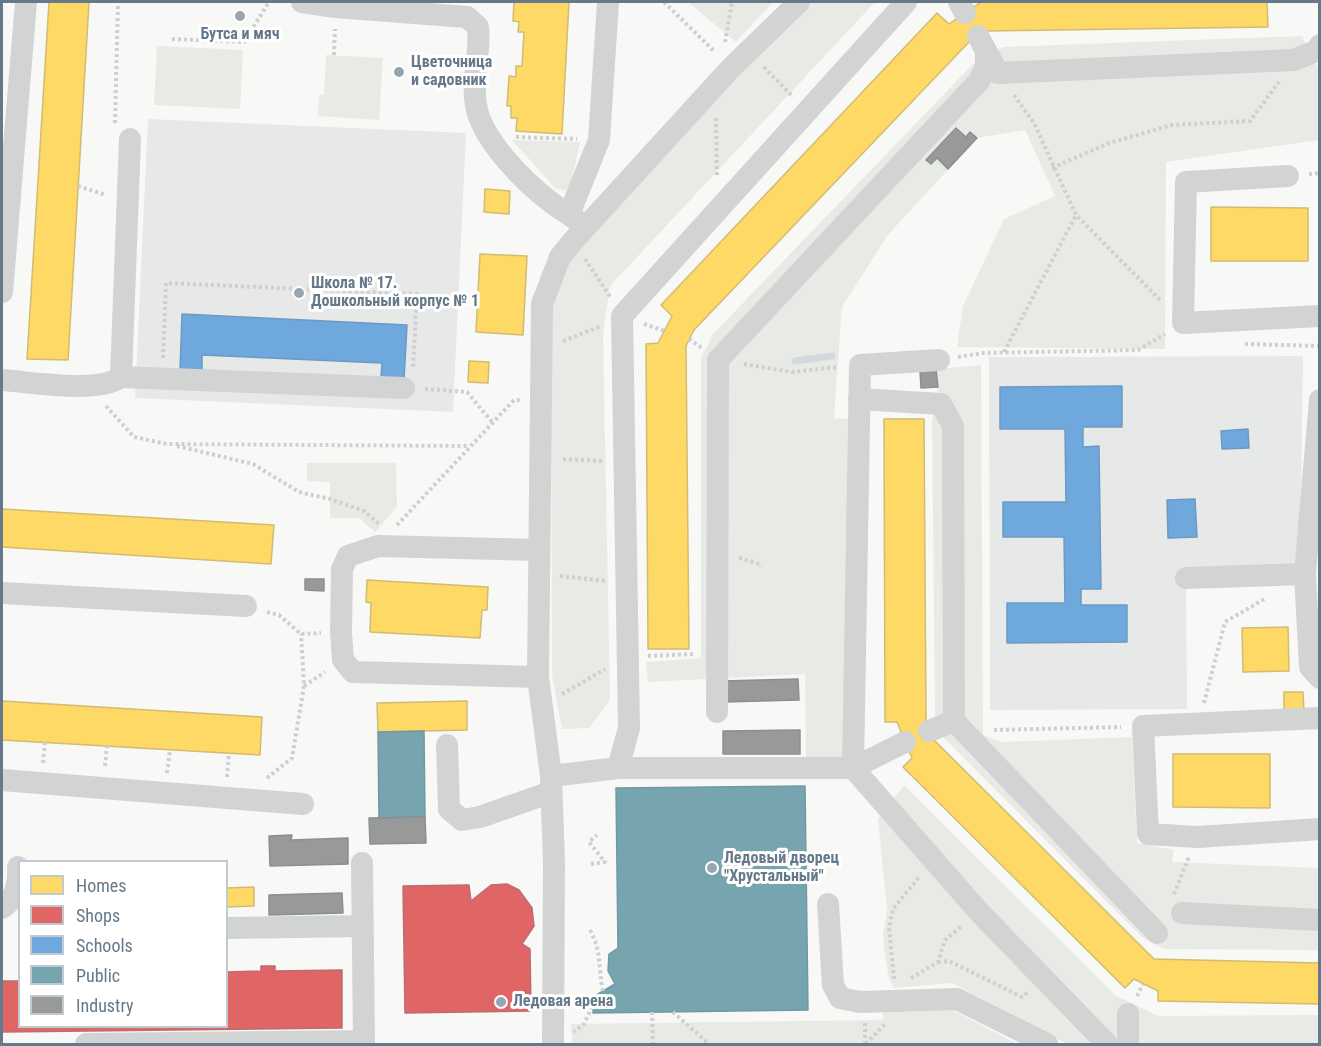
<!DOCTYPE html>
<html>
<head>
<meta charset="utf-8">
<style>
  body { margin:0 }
  #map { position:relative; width:1321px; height:1046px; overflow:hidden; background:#f8f8f7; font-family:"Roboto Condensed",sans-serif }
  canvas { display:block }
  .frame { position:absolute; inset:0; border:3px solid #65798a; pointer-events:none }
  .legend { position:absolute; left:18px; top:860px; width:210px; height:168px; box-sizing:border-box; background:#fff; border:2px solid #c1c9d0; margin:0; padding:8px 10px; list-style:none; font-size:18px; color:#65798a }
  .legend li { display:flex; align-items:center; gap:12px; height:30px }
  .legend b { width:30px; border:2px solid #c1c9d0 }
</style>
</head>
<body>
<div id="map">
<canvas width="1321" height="1046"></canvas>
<div class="frame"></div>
<ul class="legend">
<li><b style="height:16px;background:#ffd966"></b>Homes</li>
<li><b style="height:16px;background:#e06666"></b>Shops</li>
<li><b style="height:16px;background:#6fa8dc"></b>Schools</li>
<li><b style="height:16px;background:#76a5af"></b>Public</li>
<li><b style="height:16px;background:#999"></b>Industry</li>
</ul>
</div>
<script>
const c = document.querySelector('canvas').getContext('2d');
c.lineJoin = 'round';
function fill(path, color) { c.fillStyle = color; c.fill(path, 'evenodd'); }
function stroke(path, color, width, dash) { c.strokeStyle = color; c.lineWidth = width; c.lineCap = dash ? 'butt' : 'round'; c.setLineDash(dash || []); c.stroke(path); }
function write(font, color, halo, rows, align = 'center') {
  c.font = font + ' "Roboto Condensed",sans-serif'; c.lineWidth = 6; c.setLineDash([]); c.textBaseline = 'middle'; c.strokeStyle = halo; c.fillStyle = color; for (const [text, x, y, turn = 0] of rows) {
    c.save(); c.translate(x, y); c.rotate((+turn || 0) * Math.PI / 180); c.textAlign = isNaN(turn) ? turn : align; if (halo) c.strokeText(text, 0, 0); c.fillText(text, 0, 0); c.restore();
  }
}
fill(new Path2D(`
  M148,119L466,133L453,412L135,398Z
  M1303,356L1300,567L1186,570L1187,709L990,710L989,357Z`), '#e7e8e8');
fill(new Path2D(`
  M688,2H773L736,42Z
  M812,2H875L610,286L603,335L610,700L589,728L562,729L552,675L551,308L570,258L744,68Z
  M1302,36L1317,66H1319V140L1166,162L1165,349L957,347L963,306L1004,219L1055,196L1025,130L977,138L887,236L842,307L834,418L848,419L844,759L806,760L805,674L648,682L646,662L701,658V358L713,334L978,59L1003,47Z
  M157,46L243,50L240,109L154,105Z
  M326,55L383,58L379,120L318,116L319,95H324Z
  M512,140L580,142L571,184L565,191L555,188Z
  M981,365L983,735L1002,742L1132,737L1137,843L1174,850L1172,862L1319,868V950L1164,949L1143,938L943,737L935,716L932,420L938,387L936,369Z
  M307,463H396L397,507L375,532L359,518H330V482L307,481Z
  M904,785L1115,995L1158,1016L1319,1015V1044H1067L952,983L894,988L889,979L884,950L883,936L887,909L878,819Z
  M947,1007L1017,1044H572L571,1024L883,1020L882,1009Z`), '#e8ebe5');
const homes = new Path2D(`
  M49,2H89L68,360L27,359Z
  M514,2H569L562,134L516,131L517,118H511V106H507L509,76L516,77V66H522L524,32H518L519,22L513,21Z
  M981,2H1267L1268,27L986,31L969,42L694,330L686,346L689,649H648L646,344L658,343L672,316L661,305L937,13L949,24Z
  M485,189L510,191L509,214L484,212Z
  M1211,207L1308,208V261H1211Z
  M480,254L527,256L523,335L476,332Z
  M469,361L489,362L488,383L468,382Z
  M884,419H924L926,721L932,738L1154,959L1320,963V1004L1158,1001V991L1134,979L1125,988L903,767L912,758L897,722H885Z
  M2,509L274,525L271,564L2,547Z
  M367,580L488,587L487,610H482L480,638L370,632L371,603L366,602Z
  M1288,627L1289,671L1243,672L1242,628Z
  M1284,692H1303L1304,711L1284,712Z
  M2,701L262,717L260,755L2,740Z
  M467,701V730L378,732L377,703Z
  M1173,754H1270V808L1173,807Z
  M254,887V906L226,907V888Z`);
fill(homes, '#ffd966');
stroke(homes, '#d1bc71', 1.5);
const shops = new Path2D(`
  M507,884L519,890L532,908L534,926L522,944L530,949L531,1011L405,1013L403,886L469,885L471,901L491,885Z
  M261,966H275V971L342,970V1028L2,1032V981H20V1026H226V972L261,971Z`);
fill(shops, '#e06666');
stroke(shops, '#bb6c71', 1.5);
const schools = new Path2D(`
  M182,314L407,325L404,380L381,378L382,363L202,355V371L180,370Z
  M1122,386V427H1083V447L1099,446L1101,589H1081V605H1127V642L1007,643V603H1065L1064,537H1003V502H1066L1065,429H1000V387Z
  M1248,429L1249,448L1222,449L1221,431Z
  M1195,499L1197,537L1168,538L1167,500Z`);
fill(schools, '#6fa8dc');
stroke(schools, '#6c9ac3', 1.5);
const public = new Path2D(`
  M424,731L425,817L379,818L378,732Z
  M805,786L808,1010L593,1013V997L615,984L608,971L609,954L618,948L616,788Z`);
fill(public, '#76a5af');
stroke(public, '#7198a4', 1.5);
const industry = new Path2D(`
  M956,128L966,137L970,132L977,138L948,169L937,158L931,164L926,160Z
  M936,369L938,387L921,388L920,371Z
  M305,579H324V591L305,590Z
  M798,679L799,700L723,702L722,681Z
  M800,730V754H723V731Z
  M425,817L426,843L370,844L369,818Z
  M292,835L291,840L348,838V864L270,866L269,836Z
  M342,893L343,913L269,915V895Z`);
fill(industry, '#999');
stroke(industry, '#898f94', 1.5);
stroke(new Path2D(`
  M795,361L832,356`), '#d2dadd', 7);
stroke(new Path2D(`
  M664,2L715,52
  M172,39L244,42L269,2
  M725,42L732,2
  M334,55L335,29
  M764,67L792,96
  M1014,95L1034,123L1076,215L1161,301
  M716,118L717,177
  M115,123L118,2
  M516,137L577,139
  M1052,168L1109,143L1172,125L1250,121L1279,82
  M1309,174L1320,173
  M78,186L106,195
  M585,259L611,298
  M644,324L665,331
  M689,339L702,348
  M563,341L601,326
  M1245,344L1320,346
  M1004,352L1076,215
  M958,357L983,353L1138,350L1165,334
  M163,358L166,283L417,294L413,369
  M744,364L792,372L838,367
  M425,389L467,392L493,423
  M106,406L134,437L167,444L469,446
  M177,446L253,464L299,492L330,499L364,511L379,524
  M563,459L603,461
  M397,525L514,400H521
  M739,558L760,564V567
  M560,576L606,581
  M267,612L279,615L301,634L321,633
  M648,656L695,654
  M304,686L325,672
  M562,694L605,669
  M1204,703L1225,622L1266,598
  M994,730L1121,727
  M43,763L45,742
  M105,766L107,746
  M167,773L170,750
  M227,777L229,754
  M267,778L292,758L304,686L301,634
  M591,864L605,862L589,842L597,835
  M1174,894L1189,857
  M590,930C602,952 598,968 603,992
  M938,962L949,961L1022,997L1028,992
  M911,978L938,962L945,940L962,926
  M894,979L889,927L893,909L920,876
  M1137,996L1143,984
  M574,1004L594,1003L584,1024L574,1032
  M652,1012L653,1044
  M673,1012L709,1044
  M865,1023V1044
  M866,1044L886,1023`), '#cecfd0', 4, [3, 3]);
stroke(new Path2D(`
  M302,2L335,7L467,17L478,27C481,53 471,80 476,105C481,139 525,183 552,203C565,213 572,214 585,228
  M959,2L965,13
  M978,36L998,73L1294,60L1316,51L1320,45
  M1288,176L1186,182L1183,323L1320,316
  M570,212L599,140L608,2
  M2,292L26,2
  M121,377L404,388
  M2,380C32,382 97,394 121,377L130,139
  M859,399L941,404L953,426L954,721L1157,933
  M1320,400L1305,574L1310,667L1320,678
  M1186,578L1305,574
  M2,593L246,606
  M538,677L353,672L343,660L341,632L342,569L348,556L378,546L539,550
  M717,712L718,360L979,81L986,66V51
  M1320,718L1143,726L1148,834L1198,837L1320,829
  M929,731L954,721
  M905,742L853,768L860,365L939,360
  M447,745L449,809L462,820L480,817L551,792
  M618,768L629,728L622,316L906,2
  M551,776L618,768H853L980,913L1107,1044
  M2,780L303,804
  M362,863L364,1044
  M828,904L833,985L840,998L860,1002L957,999L1047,1044
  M2,908C16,899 19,884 18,867
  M1182,913L1320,920
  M226,928L363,926
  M86,1044L364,1041
  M553,1044L554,863L551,776L538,677L542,304L560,257L573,241L731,68L799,2
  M1128,1044V1014`), '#d2d3d3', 22);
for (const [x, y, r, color] of [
  [240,16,6,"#98a5b0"],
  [399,72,6,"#98a5b0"],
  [299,293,6,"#98a5b0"],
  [712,868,6,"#98a5b0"],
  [501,1002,6,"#98a5b0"]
]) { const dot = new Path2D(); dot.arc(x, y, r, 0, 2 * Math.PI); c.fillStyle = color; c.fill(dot); stroke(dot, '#fff', 2); }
write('bold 16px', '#65798a', '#fff', [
  ["Бутса и мяч",240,35,"center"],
  ["Цветочница",411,63],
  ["и садовник",411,81],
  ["Школа № 17.",311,284],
  ["Дошкольный корпус № 1",311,302],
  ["Ледовый дворец",724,859],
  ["\"Хрустальный\"",724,877],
  ["Ледовая арена",513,1002]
], 'left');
</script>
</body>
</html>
